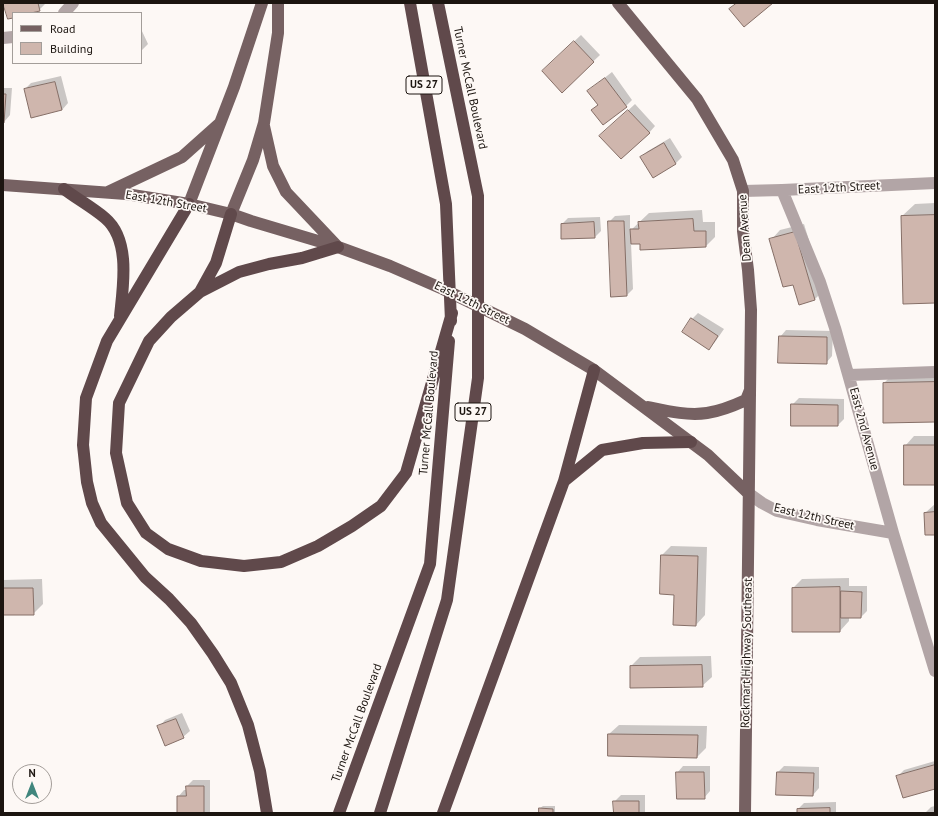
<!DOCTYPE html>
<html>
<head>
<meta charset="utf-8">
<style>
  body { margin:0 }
  #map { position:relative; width:938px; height:816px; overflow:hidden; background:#fdf8f5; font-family:"PT Sans",sans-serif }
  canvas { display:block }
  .frame { position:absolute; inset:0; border:4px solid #1c1510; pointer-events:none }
  .legend { position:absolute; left:12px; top:12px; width:130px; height:52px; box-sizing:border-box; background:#fdf8f5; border:1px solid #a39d99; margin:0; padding:5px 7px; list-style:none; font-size:12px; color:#1c1510 }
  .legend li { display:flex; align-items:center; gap:8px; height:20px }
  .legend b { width:20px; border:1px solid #a39d99 }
  .north { position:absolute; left:12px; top:764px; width:40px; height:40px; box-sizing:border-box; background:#fdf8f5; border:1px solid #a39d99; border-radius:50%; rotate:0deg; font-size:11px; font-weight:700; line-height:16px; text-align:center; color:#1c1510 }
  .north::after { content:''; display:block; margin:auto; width:14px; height:18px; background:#40867d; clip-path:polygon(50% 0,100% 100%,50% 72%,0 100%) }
</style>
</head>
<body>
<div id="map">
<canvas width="938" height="816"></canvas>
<div class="frame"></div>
<ul class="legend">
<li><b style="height:5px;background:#766162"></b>Road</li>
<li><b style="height:11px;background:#cfb6ad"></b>Building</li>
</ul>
<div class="north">N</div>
</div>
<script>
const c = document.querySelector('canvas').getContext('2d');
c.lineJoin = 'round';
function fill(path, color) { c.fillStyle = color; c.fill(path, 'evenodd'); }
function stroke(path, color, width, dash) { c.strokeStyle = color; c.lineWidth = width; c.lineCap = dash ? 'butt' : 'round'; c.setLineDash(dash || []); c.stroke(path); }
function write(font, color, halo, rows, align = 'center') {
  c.font = font + ' "PT Sans",sans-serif'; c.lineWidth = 3.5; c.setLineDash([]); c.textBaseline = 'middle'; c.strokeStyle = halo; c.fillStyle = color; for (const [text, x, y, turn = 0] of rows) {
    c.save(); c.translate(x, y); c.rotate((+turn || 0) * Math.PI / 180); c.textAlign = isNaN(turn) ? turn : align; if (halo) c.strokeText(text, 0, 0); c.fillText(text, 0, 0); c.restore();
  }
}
fill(new Path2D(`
  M4,3H45V4L39,10L27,13H13V17Z
  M141,29L148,44L141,51Z
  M581,35L600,55L562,91L549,65Z
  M612,72L632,100L626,106L593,110L598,104L588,91Z
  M61,76L68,103L62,110L25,89L31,83Z
  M3,88H12L10,115L4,122H3Z
  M635,104L655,126L649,133L607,130Z
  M670,138L682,157L676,163L653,177L641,157L648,151Z
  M935,203V302L902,216L915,204Z
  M702,210L703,222H715V237L706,246L631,243L633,289L627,295L609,222L615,216L630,215V231L649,213Z
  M600,217L601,231L595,237L562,224L568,218Z
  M804,224L824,290L814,300L794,283L771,240L780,230Z
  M698,313L724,329L715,342L709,349L692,319Z
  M786,330L833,331L832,356L826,363L780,337Z
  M935,370V421L884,383L896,371Z
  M799,398L844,399V419L838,425L792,405Z
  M914,436H935V484L905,446Z
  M935,504V534L925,513Z
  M671,546L707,547L705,615L696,625L675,594L662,555Z
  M849,578V586H867V611L861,617H849V621L840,631L793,588L802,579Z
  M42,579L43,604L33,614H3V580Z
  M711,656L712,677L702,686L631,666L640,657Z
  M182,713L190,731L183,737L159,727L165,720Z
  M619,725L707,726L706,748L697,757L609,734Z
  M935,761V788L898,776L904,770Z
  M683,766H710V791L704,798L677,773Z
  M784,766L819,767V788L813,795L778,772Z
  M193,780H210V813H178V797L184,790H187V786Z
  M621,795H645V813H615L614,802Z
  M836,802V813H798V809L804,803Z
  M543,806H555V813H540V808Z
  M935,806V813H925L931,807Z`), '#0003');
const building = new Path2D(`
  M3,3H38L40,11L31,13H13V18L8,19Z
  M737,3H773L744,27L729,9Z
  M574,41L594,62L562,93L542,71Z
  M605,78L627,107L603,125L591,110L598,105L587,91Z
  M55,82L62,110L31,118L24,89Z
  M3,94H6L4,123H3Z
  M628,110L650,133L621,159L599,136Z
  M664,143L676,164L653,178L640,157Z
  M935,215V303L903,304L901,216Z
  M693,219L694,231H706V247L640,250V244H631L630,229H639L638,222Z
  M608,221H624L627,296L611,297Z
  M594,222L595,238L561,239V224Z
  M795,232L815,300L799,305L793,285L783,287L769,239Z
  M691,318L718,336L709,350L682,332Z
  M779,336L827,337V364L778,363Z
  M935,382V422L883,423V383Z
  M791,404L838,405V426H791Z
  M904,445H935V485H904Z
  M935,512V535H925L924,513Z
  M661,555L698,556L696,626L673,625L674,595L660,594Z
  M840,587V632H792V588Z
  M3,588H33L34,615H3Z
  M841,591L862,592L861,618H841Z
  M702,665L703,687L630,688V666Z
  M176,719L184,738L165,746L157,726Z
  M608,734L698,735L697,758L608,756Z
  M935,765V789L903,798L896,776Z
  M676,772H704L705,799H677Z
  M777,772L814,773L813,796L776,795Z
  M186,786H204V813H177V796H186Z
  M613,801H639V813H614Z
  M539,808L553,809V813H539Z
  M830,808V813H797V809Z`);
fill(building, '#cfb6ad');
stroke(building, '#856e66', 1);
stroke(new Path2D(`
  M64,13L73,3
  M3,38L13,37
  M782,190L820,282L835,328L893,533L935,671
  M743,191L782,190L935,183
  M849,375L935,372
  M748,493L762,503L777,511L817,520L893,533`), '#b2a5a6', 12);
stroke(new Path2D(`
  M618,3L697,99L733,160L743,191V231L748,270L751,310L745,813
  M264,126L273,166L286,192L338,247
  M3,185L126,194L189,204L231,214L251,221L338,247L390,266L443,289L525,329L594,370L708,455L748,493
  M108,192L182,157L219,124
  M189,204L234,87L262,3
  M231,214L253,160L264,123L278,33V3
  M648,407C667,411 688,416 707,413C721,411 733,406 746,400L750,390`), '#766162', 12);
stroke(new Path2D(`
  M410,3L446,204L451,321
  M64,189C77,199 92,207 105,218C131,240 123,286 120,316
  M189,204L107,341L86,398L83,445L87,482L92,503L101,523L145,577L169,599L191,623L213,654L231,683L248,725L260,771L267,813
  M338,247L302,258L269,264L239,272L200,292L171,317L149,341L119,403L116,453L127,503L146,533L168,549L201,561L244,566L281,562L318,546L352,526L381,506L406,473L452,313
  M200,292L216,263L231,214
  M564,481L602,450L643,443L691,442
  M339,813L430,564L449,341
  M380,813L447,600L478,378V196L438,3
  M443,813L564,481L594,370`), '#60494b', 12);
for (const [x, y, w] of [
  [424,85,36],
  [473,412,36]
]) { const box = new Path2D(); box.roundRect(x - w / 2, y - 9, w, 18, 3); c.fillStyle = '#fdf8f5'; c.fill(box); stroke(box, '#1c1510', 1); }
write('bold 11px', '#1c1510', null, [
  ["US 27",424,85],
  ["US 27",473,412]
]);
write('12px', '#1c1510', '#fdf8f5', [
  ["Turner McCall Boulevard",470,88,78],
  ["East 12th Street",839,188,-3],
  ["East 12th Street",166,202,10],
  ["Dean Avenue",745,228,-94],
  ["East 12th Street",472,303,26],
  ["Turner McCall Boulevard",429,413,-85],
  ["East 2nd Avenue",864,429,75],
  ["East 12th Street",814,517,13],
  ["Rockmart Highway Southeast",747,653,-89],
  ["Turner McCall Boulevard",357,723,-70]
]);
</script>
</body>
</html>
